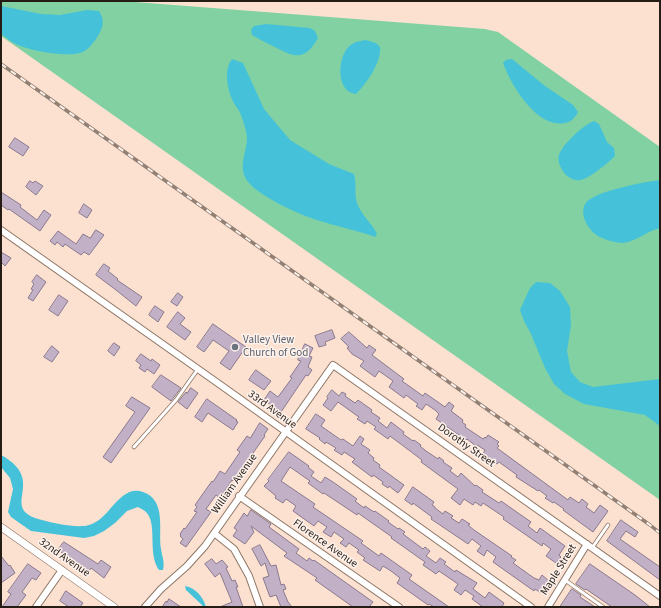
<!DOCTYPE html>
<html>
<head>
<meta charset="utf-8">
<style>
  body { margin:0 }
  #map { position:relative; width:661px; height:608px; overflow:hidden; background:#fce1d0; font-family:"Source Sans 3",sans-serif }
  canvas { display:block }
  .frame { position:absolute; inset:0; border:2px solid #261c16; pointer-events:none }
</style>
</head>
<body>
<div id="map">
<canvas width="661" height="608"></canvas>
<div class="frame"></div>
</div>
<script>
const c = document.querySelector('canvas').getContext('2d');
c.lineJoin = 'round';
function fill(path, color) { c.fillStyle = color; c.fill(path, 'evenodd'); }
function stroke(path, color, width, dash) { c.strokeStyle = color; c.lineWidth = width; c.lineCap = dash ? 'butt' : 'round'; c.setLineDash(dash || []); c.stroke(path); }
function write(font, color, halo, rows, align = 'center') {
  c.font = font + ' "Source Sans 3",sans-serif'; c.lineWidth = 3; c.setLineDash([]); c.textBaseline = 'middle'; c.strokeStyle = halo; c.fillStyle = color; for (const [text, x, y, turn = 0] of rows) {
    c.save(); c.translate(x, y); c.rotate((+turn || 0) * Math.PI / 180); c.textAlign = isNaN(turn) ? turn : align; if (halo) c.strokeText(text, 0, 0); c.fillText(text, 0, 0); c.restore();
  }
}
fill(new Path2D(`
  M1,1H122L485,29L498,32L660,147V500L1,36Z`), '#82d1a3');
fill(new Path2D(`
  M1,6L41,14L60,15L87,10L99,11C104,19 104,25 99,34C95,41 88,51 80,53C65,57 30,51 16,44C11,42 6,37 1,34Z
  M266,24L310,28L315,31L318,38C306,59 297,59 277,48C269,44 260,40 252,35L251,30L254,26Z
  M366,40L376,43L380,47C382,62 366,84 356,94C334,92 337,50 354,43C357,41 362,41 366,40Z
  M232,59L243,63L264,109L290,140L329,164L354,174C357,184 354,194 357,203C361,215 372,223 377,234L375,237C357,230 338,227 320,221C302,216 252,194 245,177C239,165 247,150 247,138C247,132 243,121 241,115C239,109 234,105 232,99C227,87 224,69 232,59Z
  M512,59L545,86L573,105L578,112C575,118 571,122 565,123C537,129 511,85 503,63L506,60Z
  M594,121L599,124L607,142L614,148L615,156C608,163 589,179 580,180C574,181 570,178 566,175C561,170 557,161 559,155C563,144 583,125 594,121Z
  M660,180V228C647,231 637,241 623,243C618,243 605,240 600,237C589,232 579,215 585,204C593,191 645,182 660,180Z
  M536,282L550,283L560,291L570,307L571,325L567,351L571,372L580,382L593,387L660,379V426L645,415L584,404L565,394L554,384L545,368L531,334L524,321L520,310L530,288Z
  M1,455C12,461 22,469 23,482C24,498 14,510 35,518C47,522 77,529 89,525C106,520 112,502 126,494C132,490 137,490 143,492C167,500 158,531 161,549C162,557 165,562 163,570H159C147,553 158,524 146,512C144,510 140,508 138,507L127,511L115,523L104,531L94,536L84,538L31,531L11,517L8,512L13,489L10,478L1,467Z
  M185,586C196,588 203,597 206,607H203L202,605L186,590Z`), '#45c2d9');
const building = new Path2D(`
  M15,138L29,147L23,156L9,147Z
  M30,181L33,183L35,181L43,186L36,195L26,187Z
  M1,192L21,205L20,207L37,220L44,210L51,215L40,231L9,209L8,210L1,205Z
  M84,204L92,210L87,218L79,213Z
  M96,230L104,235L89,255L84,252L81,255L65,244L63,247L57,242L55,245L50,241L58,231L76,244L83,234L90,238Z
  M1,252L11,258L5,266L1,262Z
  M104,264L110,268L108,271L118,279L117,280L142,297L136,306L116,290L96,275Z
  M37,275L46,282L33,301L28,298L33,290L31,289L34,284L32,282Z
  M178,293L183,297L177,306L171,302Z
  M59,295L68,301L58,316L49,310Z
  M155,306L164,312L158,322L149,315Z
  M178,312L185,318L180,324L191,332L185,340L167,327Z
  M213,324L246,347L230,370L220,363L229,351L213,340L204,352L197,347Z
  M332,330L335,338L325,342L326,345L319,347L315,336Z
  M349,332L367,348L369,345L376,350L372,355L404,379L402,381L423,396L425,393L445,407L449,402L454,406L451,411L463,420L462,422L466,425L465,427L483,439L485,437L486,438L488,435L499,442L497,444L499,446L497,448L568,500L570,497L579,503L582,499L588,504L586,507L594,513L600,505L608,511L593,532L563,510L564,509L554,502L553,503L545,498L547,496L539,490L538,491L516,477L517,475L499,462L497,464L483,454L485,450L477,445L476,446L467,439L466,440L436,419L439,414L435,410L426,404L422,410L416,406L418,404L406,395L404,398L389,387L393,381L379,371L375,377L360,366L364,361L352,354L347,348L349,347L341,339Z
  M114,343L120,347L114,356L108,351Z
  M305,344L313,348L309,356L312,357L308,367L312,370L308,376L306,375L281,412L264,400L270,391L278,397L292,378L290,377L301,361L298,360Z
  M52,346L59,352L52,362L44,357Z
  M141,354L151,361L152,359L160,365L154,374L147,369L145,372L139,368L141,365L136,361Z
  M256,370L271,381L264,390L249,380Z
  M161,375L181,388L171,401L152,387Z
  M191,388L198,393L187,409L178,402L186,392L187,393Z
  M332,390L339,396L342,392L346,394L345,396L355,403L358,400L372,410L371,412L380,418L378,421L387,428L391,422L404,432L403,434L413,441L414,440L421,445L420,446L426,451L438,459L439,457L444,461L443,462L452,468L450,471L458,477L461,473L475,486L476,485L483,490L482,492L499,503L501,501L531,522L528,526L537,533L540,528L565,546L559,555L561,557L556,563L546,556L551,549L543,543L542,546L503,519L504,517L483,503L481,506L475,502L473,505L464,499L460,505L451,498L458,489L421,462L422,460L390,436L388,439L374,429L376,427L367,421L365,424L357,419L359,417L338,402L331,411L323,405L328,398L327,397Z
  M132,397L150,408L111,463L103,457L135,412L126,406Z
  M207,399L237,420L236,421L238,422L233,430L208,413L202,422L195,417Z
  M316,414L325,420L321,426L341,440L343,439L353,446L360,436L364,439L361,444L370,450L368,453L374,458L373,460L380,465L379,467L404,485L398,493L389,486L388,488L382,484L383,482L373,475L372,477L352,462L355,459L344,452L342,455L334,450L336,448L326,442L325,444L319,439L320,438L306,429Z
  M260,423L268,429L264,435L265,436L239,473L233,481L232,480L220,498L216,495L206,509L211,512L186,547L180,543L183,539L180,536L181,535L180,534L184,528L185,529L197,512L194,511L197,507L195,505L212,481L213,482L220,471L225,474L240,452L237,450L247,436L250,438Z
  M289,452L309,466L308,467L314,472L311,476L321,483L325,477L333,482L357,499L355,501L364,508L365,506L374,512L375,511L389,521L388,522L398,529L399,528L405,532L403,534L423,549L425,547L430,551L426,556L436,563L440,558L446,562L444,564L455,572L456,570L477,583L473,589L485,598L489,592L504,603L502,607H483L472,599L474,596L465,590L461,595L454,590L458,584L439,571L436,574L423,565L425,562L391,538L392,537L358,513L357,515L324,493L323,494L308,483L310,481L290,467L281,481L315,504L313,507L363,541L361,543L379,556L381,553L412,575L409,579L449,607H434L429,604L428,605L397,583L400,578L391,571L383,566L380,571L363,560L365,558L357,552L359,550L349,543L346,547L340,543L344,539L334,532L331,537L323,532L327,527L318,521L314,526L293,511L296,506L286,499L283,503L275,498L276,496L264,486L269,481L268,480Z
  M413,487L434,502L432,505L435,507V508L443,514L445,511L453,516L451,518L459,523L462,519L470,524L468,525L474,530L512,556L511,557L516,560L513,563L534,578L539,580L542,575L549,581L541,593L535,589L534,591L493,562L496,557L487,550L484,556L477,551L481,546L472,539L468,544L431,519L432,517L413,503L412,505L405,500Z
  M251,510L271,524L269,527L299,549L296,553L307,561L309,558L313,561L314,560L373,602L369,607H353L315,580L317,578L284,556L287,553L251,526L254,532L245,544L233,536L237,530L234,528L244,513L247,516Z
  M621,520L638,532L635,537L626,531L620,539L660,567V580L607,541Z
  M64,542L98,564L101,560L111,567L104,578L91,568L89,571L58,550Z
  M260,545L271,566L276,565L281,585L284,584L286,589L283,590L288,602L292,607H281L276,595L270,597L263,578L269,576L265,563L261,566L252,549Z
  M1,556L9,566L10,565L15,573L1,583Z
  M212,559L216,564L222,560L228,567L226,568L232,581L235,580L238,587H236L243,607H220L232,602L220,573L215,577L205,564Z
  M28,564L41,573L36,580L32,578L22,592L26,595L17,607H2L11,594L8,592Z
  M590,564L635,595L650,607H612L586,589L585,590L576,584Z
  M572,589L581,595L580,597L595,607H560Z
  M66,591L83,603L80,607H69L60,601Z
  M169,599L181,607H162L166,601L167,602Z`);
fill(building, '#c2b0c7');
stroke(building, '#8a798f', 1);
const service = new Path2D(`
  M134,447L176,400L198,369
  M592,548L608,525
  M565,580L603,607`);
const minor = new Path2D(`
  M1,230L222,386L531,607
  M239,496L399,607
  M214,533L234,549L249,576L260,607
  M36,607L62,570
  M145,607L161,589L187,566L205,546L333,365L660,596
  M548,607L587,544`);
const tertiary = new Path2D(`
  M1,527L114,607`);
stroke(service, '#8d7565', 4.5);
stroke(minor, '#8d7565', 8);
stroke(tertiary, '#8d7565', 8);
stroke(service, '#fff', 3);
stroke(minor, '#fff', 6);
stroke(tertiary, '#fff', 7);
const rail = new Path2D(`
  M1,64L650,525L660,533`);
stroke(rail, '#928074', 3.5);
stroke(rail, '#fdf2eb', 2, [6]);
for (const [x, y, r, color] of [
  [235,347,4,"#6b7280"]
]) { const dot = new Path2D(); dot.arc(x, y, r, 0, 2 * Math.PI); c.fillStyle = color; c.fill(dot); stroke(dot, '#fdf2eb', 1.5); }
write('11px', '#5b616d', '#fdf2eb', [
  ["Valley View",243,341],
  ["Church of God",243,354]
], 'left');
write('11px', '#261c16', '#fdf2eb', [
  ["33rd Avenue",272,410,36],
  ["Dorothy Street",466,446,35],
  ["William Avenue",235,484,-55],
  ["Florence Avenue",325,544,35],
  ["32nd Avenue",64,558,35],
  ["Maple Street",559,570,-58]
]);
</script>
</body>
</html>
